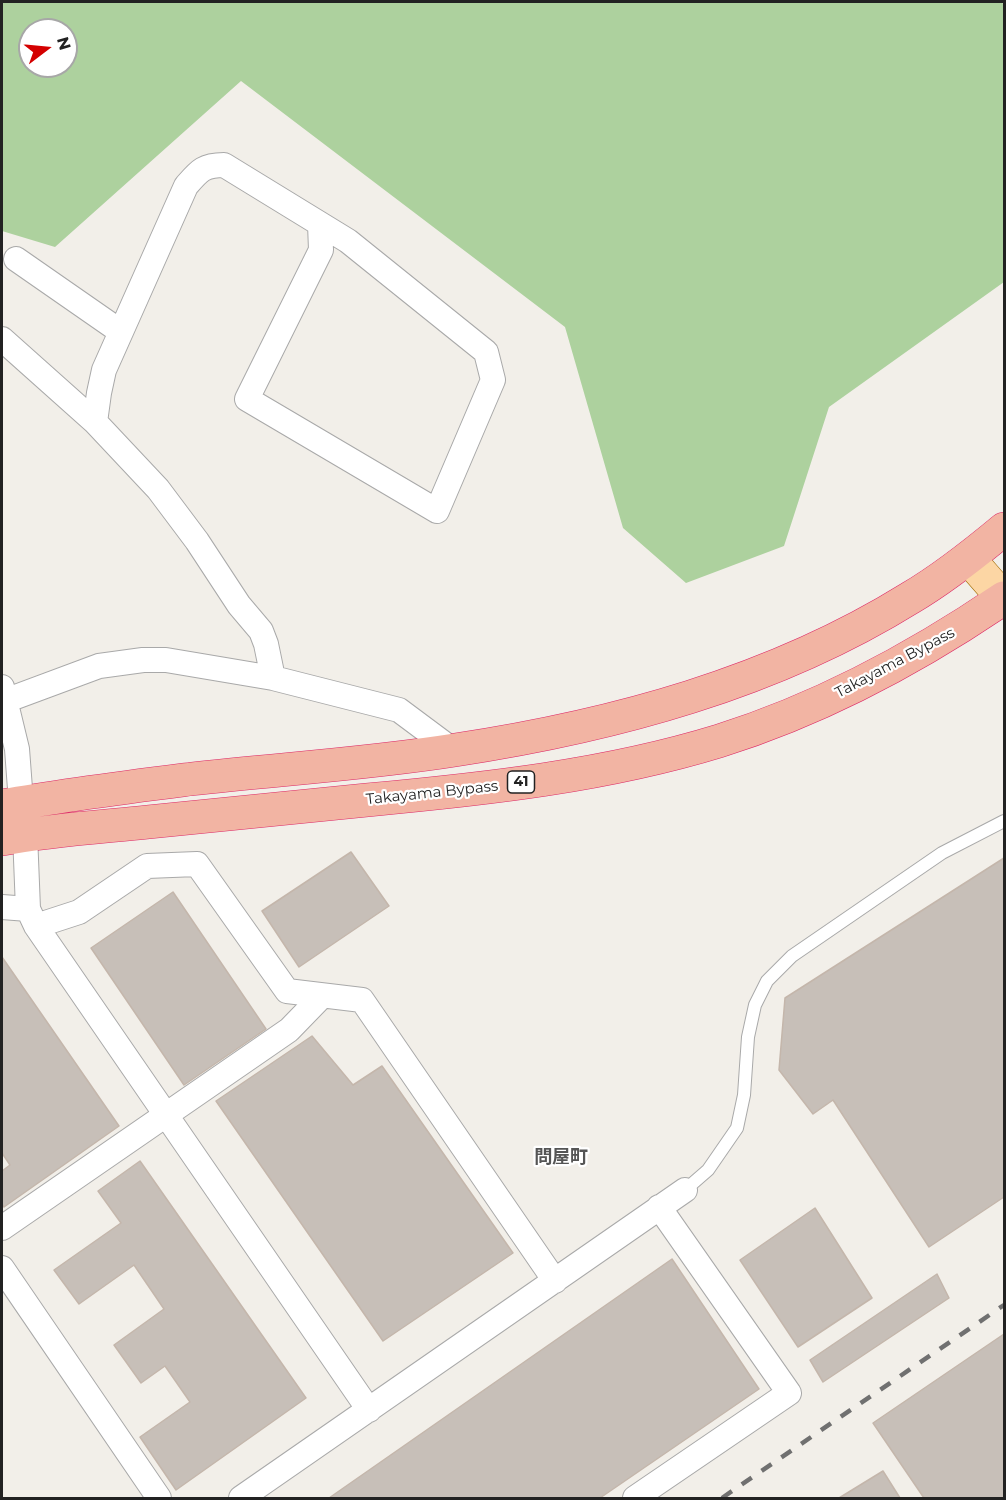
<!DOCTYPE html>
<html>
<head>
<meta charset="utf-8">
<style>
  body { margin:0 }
  #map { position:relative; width:1006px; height:1500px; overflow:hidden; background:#f2efe9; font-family:Montserrat,sans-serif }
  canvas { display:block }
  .frame { position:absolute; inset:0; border:3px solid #222; pointer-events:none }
  .north { position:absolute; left:18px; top:18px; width:60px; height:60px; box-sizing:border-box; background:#fff; border:2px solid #a7a7a7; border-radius:50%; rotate:74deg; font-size:16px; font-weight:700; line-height:24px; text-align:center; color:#222 }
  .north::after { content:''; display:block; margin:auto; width:21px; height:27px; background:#d40000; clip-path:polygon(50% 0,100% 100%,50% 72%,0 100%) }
</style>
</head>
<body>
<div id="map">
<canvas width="1006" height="1500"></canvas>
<div class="frame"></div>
<div class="north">N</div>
</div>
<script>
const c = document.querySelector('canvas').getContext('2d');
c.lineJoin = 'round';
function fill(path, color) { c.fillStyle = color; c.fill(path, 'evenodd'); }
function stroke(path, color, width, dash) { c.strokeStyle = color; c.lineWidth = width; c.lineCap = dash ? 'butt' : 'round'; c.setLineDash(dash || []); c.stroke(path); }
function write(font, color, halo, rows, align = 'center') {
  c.font = font + ' Montserrat,"Noto Sans JP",sans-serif'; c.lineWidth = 4.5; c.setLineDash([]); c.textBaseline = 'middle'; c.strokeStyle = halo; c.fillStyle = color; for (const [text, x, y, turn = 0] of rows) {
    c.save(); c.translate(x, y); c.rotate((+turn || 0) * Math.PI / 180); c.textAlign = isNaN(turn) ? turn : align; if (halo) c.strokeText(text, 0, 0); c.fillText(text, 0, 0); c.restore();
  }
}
fill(new Path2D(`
  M2,2H1000L1004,4V282L829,407L784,546L686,583L623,528L565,327L241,81L55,247L2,231ZM30,30H66V66H30Z`), '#add19e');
const building = new Path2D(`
  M351,852L389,906L299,967L262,911Z
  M1004,858V1197L929,1247L833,1100L813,1114L779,1070L785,998Z
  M173,892L266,1029L184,1085L91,948Z
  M2,957L119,1126L4,1207L2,1204V1171L10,1165L2,1153Z
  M312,1036L353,1085L382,1066L513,1253L383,1341L216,1101Z
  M140,1161L306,1398L176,1490L140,1437L190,1402L165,1366L141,1383L114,1345L164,1309L134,1265L79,1304L54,1270L121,1223L98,1191Z
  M815,1208L872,1298L798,1347L740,1260Z
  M672,1259L759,1389L600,1498H329Z
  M937,1274L949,1298L823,1382L810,1360Z
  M1004,1334V1498H924L873,1423Z
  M883,1471L900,1498H839Z`);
fill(building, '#c7bfb8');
stroke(building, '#c4b6ab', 1.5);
const service = new Path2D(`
  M685,1190L708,1170L737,1128L744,1095L748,1037L755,1005L767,981L792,956L942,853L1004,821`);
const minor = new Path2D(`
  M16,259L121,332
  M2,339L95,422L158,489L197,541L239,605L261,631L266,644L273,678
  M95,422L99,393L104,370L186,186C199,171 203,165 224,165L348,241L486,352L493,380L437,511L247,399L321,250L320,224
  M2,687L17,749L21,802L25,834L28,909L36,926L369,1410
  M2,702L99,666L143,660H166L273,678L399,710L454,751
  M2,907L28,909
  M36,926L79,912L147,866L197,864L287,991L362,1000L555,1281
  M2,1228L289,1030L322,996
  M2,1268L159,1498
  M241,1498L685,1190
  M635,1498L789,1393L659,1207`);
const primary = new Path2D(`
  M969,559L1004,599`);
const trunk = new Path2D(`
  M2,806C64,795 128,787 191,779C279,769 367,764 455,750C613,726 773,683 910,598C944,578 974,554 1004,529
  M2,839C50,830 99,827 148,822C221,814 294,807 367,800C485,789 605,776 719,741C821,709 916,658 1004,598`);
stroke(service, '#a9a9a9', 14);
stroke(minor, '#a9a9a9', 26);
stroke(primary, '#a06b00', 34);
stroke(trunk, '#dc2a67', 34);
stroke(service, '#fff', 12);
stroke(minor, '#fff', 24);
stroke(primary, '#fcd6a4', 33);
stroke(trunk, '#f2b4a3', 33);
stroke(new Path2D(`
  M722,1498L1004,1305`), '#707070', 4.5, [12, 12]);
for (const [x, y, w] of [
  [521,782,27]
]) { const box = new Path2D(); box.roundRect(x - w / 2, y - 11, w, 22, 4.5); c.fillStyle = '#fff'; c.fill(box); stroke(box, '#222', 1.5); }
write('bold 14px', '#222', null, [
  ["41",521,782]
]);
write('15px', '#222', '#fff', [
  ["Takayama Bypass",895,663,-28],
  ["Takayama Bypass",432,793,-6]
]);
write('bold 18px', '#555', '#fff', [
  ["問屋町",561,1158]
]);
</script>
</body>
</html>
